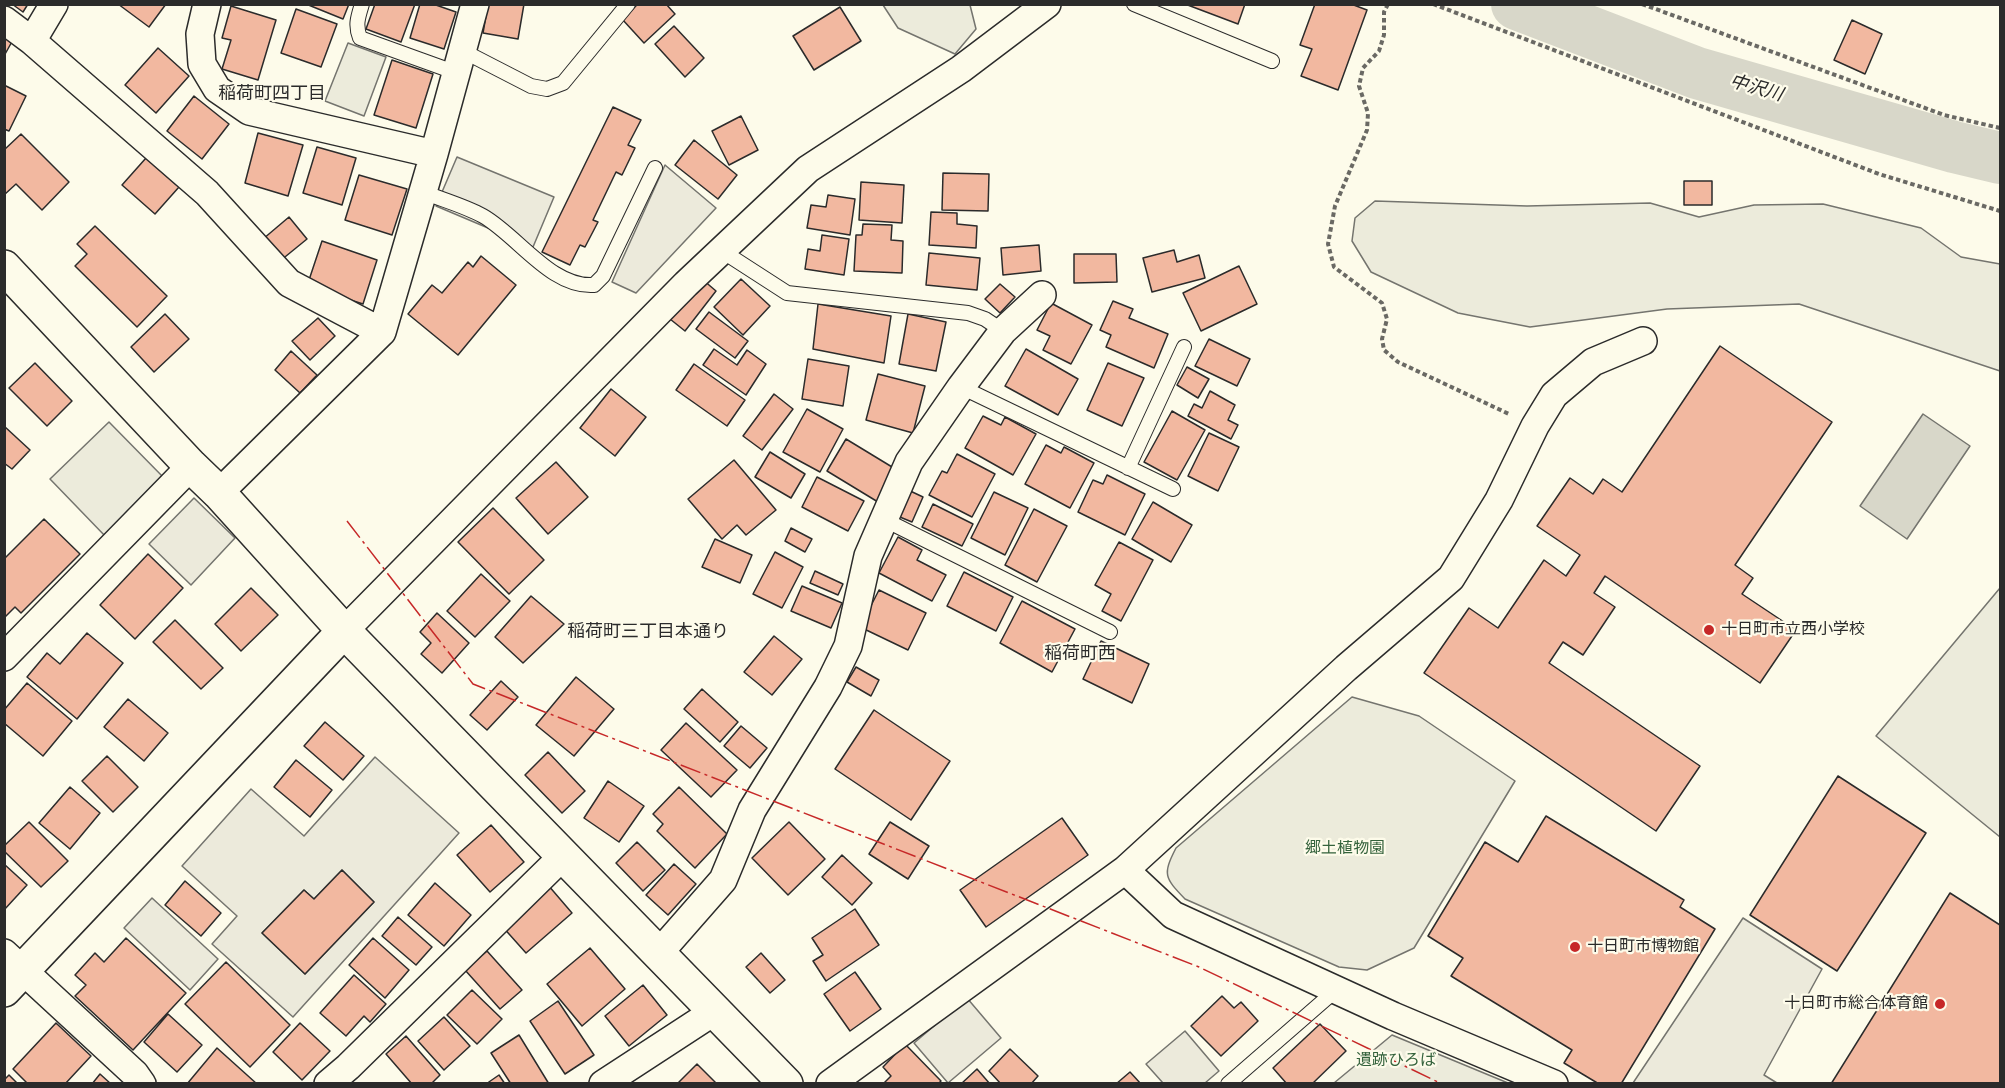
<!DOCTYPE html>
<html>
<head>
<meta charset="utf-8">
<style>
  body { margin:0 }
  #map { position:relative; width:2005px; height:1088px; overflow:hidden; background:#fdfbea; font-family:"Titillium Web",sans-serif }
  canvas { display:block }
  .frame { position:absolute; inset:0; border:6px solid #2b2b2b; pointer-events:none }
</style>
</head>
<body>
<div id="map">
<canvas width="2005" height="1088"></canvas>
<div class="frame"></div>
</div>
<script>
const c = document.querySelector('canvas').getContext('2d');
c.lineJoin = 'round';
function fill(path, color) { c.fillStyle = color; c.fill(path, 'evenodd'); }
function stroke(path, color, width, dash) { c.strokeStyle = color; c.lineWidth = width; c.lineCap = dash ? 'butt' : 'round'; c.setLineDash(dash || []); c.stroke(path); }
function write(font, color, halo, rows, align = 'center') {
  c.font = font + ' "Titillium Web","Noto Sans JP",sans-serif'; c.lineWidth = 4.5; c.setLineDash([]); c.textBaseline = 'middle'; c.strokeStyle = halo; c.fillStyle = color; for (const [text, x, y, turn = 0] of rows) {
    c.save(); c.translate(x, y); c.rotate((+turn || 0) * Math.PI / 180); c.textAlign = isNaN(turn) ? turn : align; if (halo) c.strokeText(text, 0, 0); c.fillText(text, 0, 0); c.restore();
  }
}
const green = new Path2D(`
  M883,5H970L976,29L955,54L898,28Z
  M348,43L386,57L364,116L325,101Z
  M1375,201L1527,206L1650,203L1699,217L1754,205L1823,204L1921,228L1961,257L2000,264V371L1799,304L1667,309L1530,327L1458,313L1371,272L1352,241L1355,218Z
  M109,422L165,479L106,537L50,479Z
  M2000,588V837L1876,736Z
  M1352,697L1419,716L1515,781L1414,948L1367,970L1339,967L1185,899C1165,878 1162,875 1176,848Z
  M1392,1035L1508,1083H1334Z`);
fill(green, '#ecebdb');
stroke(green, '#74746e', 1.5);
const parking = new Path2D(`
  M457,157L554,197L533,247L436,206Z
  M665,165L716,208L636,293L612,282Z
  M194,498L235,538L191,585L149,544Z
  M375,757L459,833L293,1017L212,944L237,916L182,866L251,789L304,836ZM342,870L374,902L305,974L262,933L304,890L314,899Z
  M152,898L218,959L190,990L124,928Z
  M1743,918L1822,969L1764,1075L1777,1083H1633Z
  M967,998L1001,1038L948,1083L914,1043Z
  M1185,1031L1219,1071L1205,1083H1163L1146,1064Z`);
fill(parking, '#eceadb');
stroke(parking, '#74746e', 1.5);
const water = new Path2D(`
  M1923,414L1970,446L1907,539L1860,506Z`);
fill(water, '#d8d7c9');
stroke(water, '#74746e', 1.5);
stroke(new Path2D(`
  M1517,4L1697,73L1954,147L2000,158`), '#d8d7c9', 52);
const building = new Path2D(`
  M12,4H28L23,12Z
  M118,4H166L149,27Z
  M306,4H349L343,19Z
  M375,4H415L401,42L366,29Z
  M420,4H433L456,12L444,49L410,38Z
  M488,4H524L518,39L483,33Z
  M638,4H666L675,14L644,43L622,19Z
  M1185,4H1245L1238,24Z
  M1315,4H1351L1367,10L1338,90L1301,76L1312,49L1300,45Z
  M231,6L276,20L258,80L222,69L231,40L222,38Z
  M840,7L861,41L814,70L793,36Z
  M296,9L337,24L321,67L281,53Z
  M1852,20L1882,34L1865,74L1834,60Z
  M674,26L704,58L685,77L655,44Z
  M4,33L14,38L4,56Z
  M158,48L189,76L156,113L125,85Z
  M392,60L433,74L416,128L374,115Z
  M4,85L26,96L9,131L4,129Z
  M194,96L229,124L202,159L167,131Z
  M613,107L641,120L628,145L635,148L622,175L616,172L593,220L598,222L585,247L580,245L570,265L542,252Z
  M741,116L758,150L729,165L712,131Z
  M258,133L303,145L288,196L245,183Z
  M21,134L69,182L42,210L16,184L4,195V150Z
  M694,140L737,175L718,199L675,165Z
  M317,147L356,158L342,205L303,193Z
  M146,158L179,187L155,214L122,185Z
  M943,173L989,174L988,211L942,210Z
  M359,175L407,189L392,235L345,220Z
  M1684,181H1712V205H1684Z
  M861,182L904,185L902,223L859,220Z
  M828,195L855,199L850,235L807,228L811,205L826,207Z
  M931,212L957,213V224L977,226L976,248L929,245Z
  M289,217L307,239L280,261L263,239Z
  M863,224L892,225L891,240L903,241L902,273L854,271L856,235H862Z
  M95,226L167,296L137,327L75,266L87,254L77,244Z
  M822,235L849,239L844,275L805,269L808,249L820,251Z
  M322,241L377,260L363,304L307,286Z
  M1039,245L1041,271L1003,275L1001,248Z
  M1174,250L1177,262L1199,255L1205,278L1152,292L1143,258Z
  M929,253L980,258L977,290L926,285Z
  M1074,254H1116L1117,282L1074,283Z
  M481,256L516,285L458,355L408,314L432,285L442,293L468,262L473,267Z
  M1239,266L1257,304L1201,331L1183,293Z
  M702,279L716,291L685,331L670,319Z
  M741,279L770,306L743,335L714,307Z
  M1000,284L1015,297L1000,313L985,299Z
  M1113,301L1133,309L1129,318L1168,334L1154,368L1106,347L1111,335L1100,330Z
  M1051,303L1092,325L1071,364L1043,350L1050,336L1037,330Z
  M818,304L891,316L884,363L813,349Z
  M709,312L748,341L735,358L696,329Z
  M165,314L189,339L154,372L131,347Z
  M908,314L946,322L936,371L899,364Z
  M318,318L335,336L310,360L292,341Z
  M1209,339L1250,359L1237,386L1195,366Z
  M1720,346L1832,422L1735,565L1753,578L1742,594L1796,630L1760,683L1605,576L1594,593L1615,607L1583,655L1563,642L1549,663L1700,766L1656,831L1424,673L1469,608L1498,628L1544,560L1566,576L1580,555L1537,526L1570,478L1593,494L1603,479L1622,492Z
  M714,349L737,365L747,350L766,364L746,395L703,365Z
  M1026,349L1078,379L1058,415L1005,386Z
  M291,351L317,375L300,393L275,370Z
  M808,359L849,366L843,406L802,399Z
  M35,363L72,401L47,426L9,388Z
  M1108,363L1144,378L1122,426L1087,410Z
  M694,364L745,400L727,426L676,390Z
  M1187,367L1209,379L1198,398L1177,385Z
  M878,374L925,386L913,433L866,420Z
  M611,389L646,417L615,456L580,428Z
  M1210,391L1235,405L1228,420L1238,425L1231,439L1188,416L1194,404L1202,408Z
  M774,394L793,409L762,450L743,436Z
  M807,409L843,429L820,472L783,452Z
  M1172,411L1205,430L1177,480L1144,462Z
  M983,416L1001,425L1005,417L1036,434L1013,475L965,448Z
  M4,426L30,450L12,469L4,463Z
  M1209,433L1239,447L1218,491L1188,476Z
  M846,439L897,470L878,502L827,471Z
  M1046,445L1061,453L1064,447L1094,463L1070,508L1025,484Z
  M770,452L805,474L791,498L755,477Z
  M957,454L995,474L972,517L929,495L942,471L947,473Z
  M734,460L776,510L746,535L737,525L722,539L688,499Z
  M556,462L588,497L548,534L516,498Z
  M1107,475L1145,494L1125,535L1078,512L1093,480L1103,484Z
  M817,477L864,501L848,531L802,507Z
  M906,489L923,497L912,522L895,515Z
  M994,492L1028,508L1005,555L971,538Z
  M1153,502L1192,525L1171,562L1132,539Z
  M933,504L973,524L962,546L922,527Z
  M493,508L544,560L509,594L458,542Z
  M1034,509L1067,526L1037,582L1005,565Z
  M44,519L80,554L21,613L15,607L4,618V559Z
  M791,528L812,539L805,552L785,541Z
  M898,537L922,550L917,560L946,575L932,601L879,573Z
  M715,539L752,555L740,583L702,567Z
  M1119,542L1153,560L1121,621L1102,611L1111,594L1095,585Z
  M775,552L803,567L782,608L753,594Z
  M148,554L183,588L135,639L100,605Z
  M815,571L843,584L838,595L810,583Z
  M964,572L1013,597L996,631L947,606Z
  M481,574L510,601L475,637L447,611Z
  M802,586L842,603L831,628L791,611Z
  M251,588L278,615L241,651L215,624Z
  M879,590L926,613L908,650L860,627Z
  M531,596L564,624L523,663L495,637Z
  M1022,601L1075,629L1052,672L1000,643Z
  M437,613L469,643L442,673L421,654L431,643L420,632Z
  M175,620L223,668L201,689L153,642Z
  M87,633L123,663L77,719L27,677L47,653L60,664Z
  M774,636L802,659L772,695L744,672Z
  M1101,641L1149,664L1132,703L1083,679Z
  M856,667L879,680L871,696L847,682Z
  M576,677L614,709L574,756L536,725Z
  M501,681L518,697L487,730L470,715Z
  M27,683L72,721L43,756L4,723V710Z
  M702,689L738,722L720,742L684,709Z
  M128,699L168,733L144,761L104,727Z
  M874,710L950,761L911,820L835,769Z
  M325,722L364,756L343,780L304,746Z
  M686,723L737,770L711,797L661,750Z
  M741,726L767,748L750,768L724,746Z
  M548,752L585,791L562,813L525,775Z
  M107,756L138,787L113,812L82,781Z
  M296,760L332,790L310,817L274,787Z
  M1838,776L1926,833L1837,971L1750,915Z
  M608,781L644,806L619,842L584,818Z
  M70,787L100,813L70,849L39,823Z
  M679,787L727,834L695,868L657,831L663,824L653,814Z
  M1546,816L1684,900L1680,907L1715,929L1621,1084H1599L1564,1063L1572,1050L1451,976L1463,958L1428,936L1485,842L1518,862Z
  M1062,818L1088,855L986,927L960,890Z
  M29,822L68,861L41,887L4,851V846Z
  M789,822L825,859L788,895L752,858Z
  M890,822L929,846L908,879L869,854Z
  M491,825L524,862L490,892L457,855Z
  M637,842L665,870L643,891L616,863Z
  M842,855L872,883L852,905L822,877Z
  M4,864L27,885L4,910Z
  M674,864L696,884L668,915L646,895Z
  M342,870L374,902L305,974L262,933L304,890L314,899Z
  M185,881L221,913L201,936L165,905Z
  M435,883L471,915L444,946L408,915Z
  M548,885L572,913L526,953L501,925Z
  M1950,893L2000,925V1084H1831Z
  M855,909L879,945L826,981L813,961L823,955L812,938Z
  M398,917L432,947L416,965L382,936Z
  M126,938L186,993L133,1050L75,996L86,985L75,975L95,953L104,962Z
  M373,938L409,970L385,998L349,965Z
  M590,948L625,989L582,1026L547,984Z
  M487,951L522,990L500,1009L465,970Z
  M761,953L785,980L770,993L746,967Z
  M226,962L290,1025L250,1067L185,1004Z
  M855,972L881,1009L850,1031L824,994Z
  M354,975L386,1004L370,1022L364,1016L346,1036L320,1013Z
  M643,985L667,1015L629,1046L605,1016Z
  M472,990L502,1019L477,1044L447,1015Z
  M1222,996L1234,1008L1241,1002L1258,1021L1221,1056L1191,1026Z
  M558,1001L594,1055L565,1074L530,1021Z
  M168,1014L202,1045L177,1072L144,1042Z
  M444,1017L470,1046L444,1070L418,1041Z
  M56,1023L91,1056L65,1084H28L13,1069Z
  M300,1023L330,1051L302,1080L273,1052Z
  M1320,1024L1346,1051L1312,1084H1287L1273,1068Z
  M519,1035L549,1084H511L491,1053Z
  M406,1036L440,1075L431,1084H412L386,1054Z
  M905,1044L941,1081L938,1084H883L891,1076L883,1067Z
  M217,1048L257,1084H187Z
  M1010,1049L1038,1076L1031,1084H1001L989,1071Z
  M697,1064L717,1084H677Z
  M977,1069L990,1084H961Z
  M1130,1072L1141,1084H1116Z
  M100,1074L111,1084H92Z
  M9,1075L18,1084H4V1080Z
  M499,1075L505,1084H486Z`);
fill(building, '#f2b8a0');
stroke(building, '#2b2b2b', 1.5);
const service = new Path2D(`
  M362,4C358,17 355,25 360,38L457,73
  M1134,4L1272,61
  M463,51L531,86L547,89L563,83L628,4
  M423,192C443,200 465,206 483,216C518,236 551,288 594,285L603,276L655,168
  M722,251L787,293L968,313L985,319L1003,331
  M961,387L1173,489
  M1128,468L1184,347
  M883,519L1110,632
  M1228,1084L1336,990`);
const minor = new Path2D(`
  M207,4L200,34L202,64L217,89L249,111L434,154
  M4,20L32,41L207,193L289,283L382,332
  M32,41L54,4
  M219,493L382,332L434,154L475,4
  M344,631L686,284L808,169L961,69L1047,4
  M4,657L191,466
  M1125,870L1173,915L1393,1016L1554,1084
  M4,953L135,1074L142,1084
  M659,953L723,880L752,810L828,687L848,646L868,556L909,462L961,387L1003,331L1042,295
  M328,1084L348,1067L564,855
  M603,1084L715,1011
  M830,1084L1125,870L1346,668L1451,578L1499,500L1535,426L1554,395L1593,362L1643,341`);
const tertiary = new Path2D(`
  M4,267L191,466L219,493L344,631L786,1084
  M4,990L344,631`);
stroke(service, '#2b2b2b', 16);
stroke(minor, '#2b2b2b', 30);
stroke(tertiary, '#2b2b2b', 36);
stroke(new Path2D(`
  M1388,4L1384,12V35L1379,51L1363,68L1359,86L1368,113L1367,130L1335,206L1328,244L1334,267L1382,303L1387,319L1382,339L1384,350L1398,362L1509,414
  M1433,4L1879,174L2000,211
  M1642,4L1944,115L2000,128`), '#6a6964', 4, [4.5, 3]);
stroke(service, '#fdfbea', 14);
stroke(minor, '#fdfbea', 27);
stroke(tertiary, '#fdfbea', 33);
stroke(new Path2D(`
  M347,521L473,684L1199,967L1442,1084`), '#c62828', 1.5, [21, 4.5, 3, 4.5]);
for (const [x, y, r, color] of [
  [1709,630,6,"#c62828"],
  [1575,947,6,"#c62828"],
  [1940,1004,6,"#c62828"]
]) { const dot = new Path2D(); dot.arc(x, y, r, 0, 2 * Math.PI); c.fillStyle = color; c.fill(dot); stroke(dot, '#fdfbea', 2); }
write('16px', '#2b2b2b', '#fdfbea', [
  ["十日町市立西小学校",1721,630],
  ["十日町市博物館",1587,947],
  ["十日町市総合体育館",1928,1004,"right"]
], 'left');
write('16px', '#34623c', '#fdfbea', [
  ["郷土植物園",1345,849],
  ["遺跡ひろば",1396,1061]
]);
write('italic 18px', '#2b2b2b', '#fdfbea', [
  ["中沢川",1756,89,16]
]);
write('18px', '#2b2b2b', '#fdfbea', [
  ["稲荷町四丁目",272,95],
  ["稲荷町三丁目本通り",648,633],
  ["稲荷町西",1080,655]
]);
</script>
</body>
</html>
